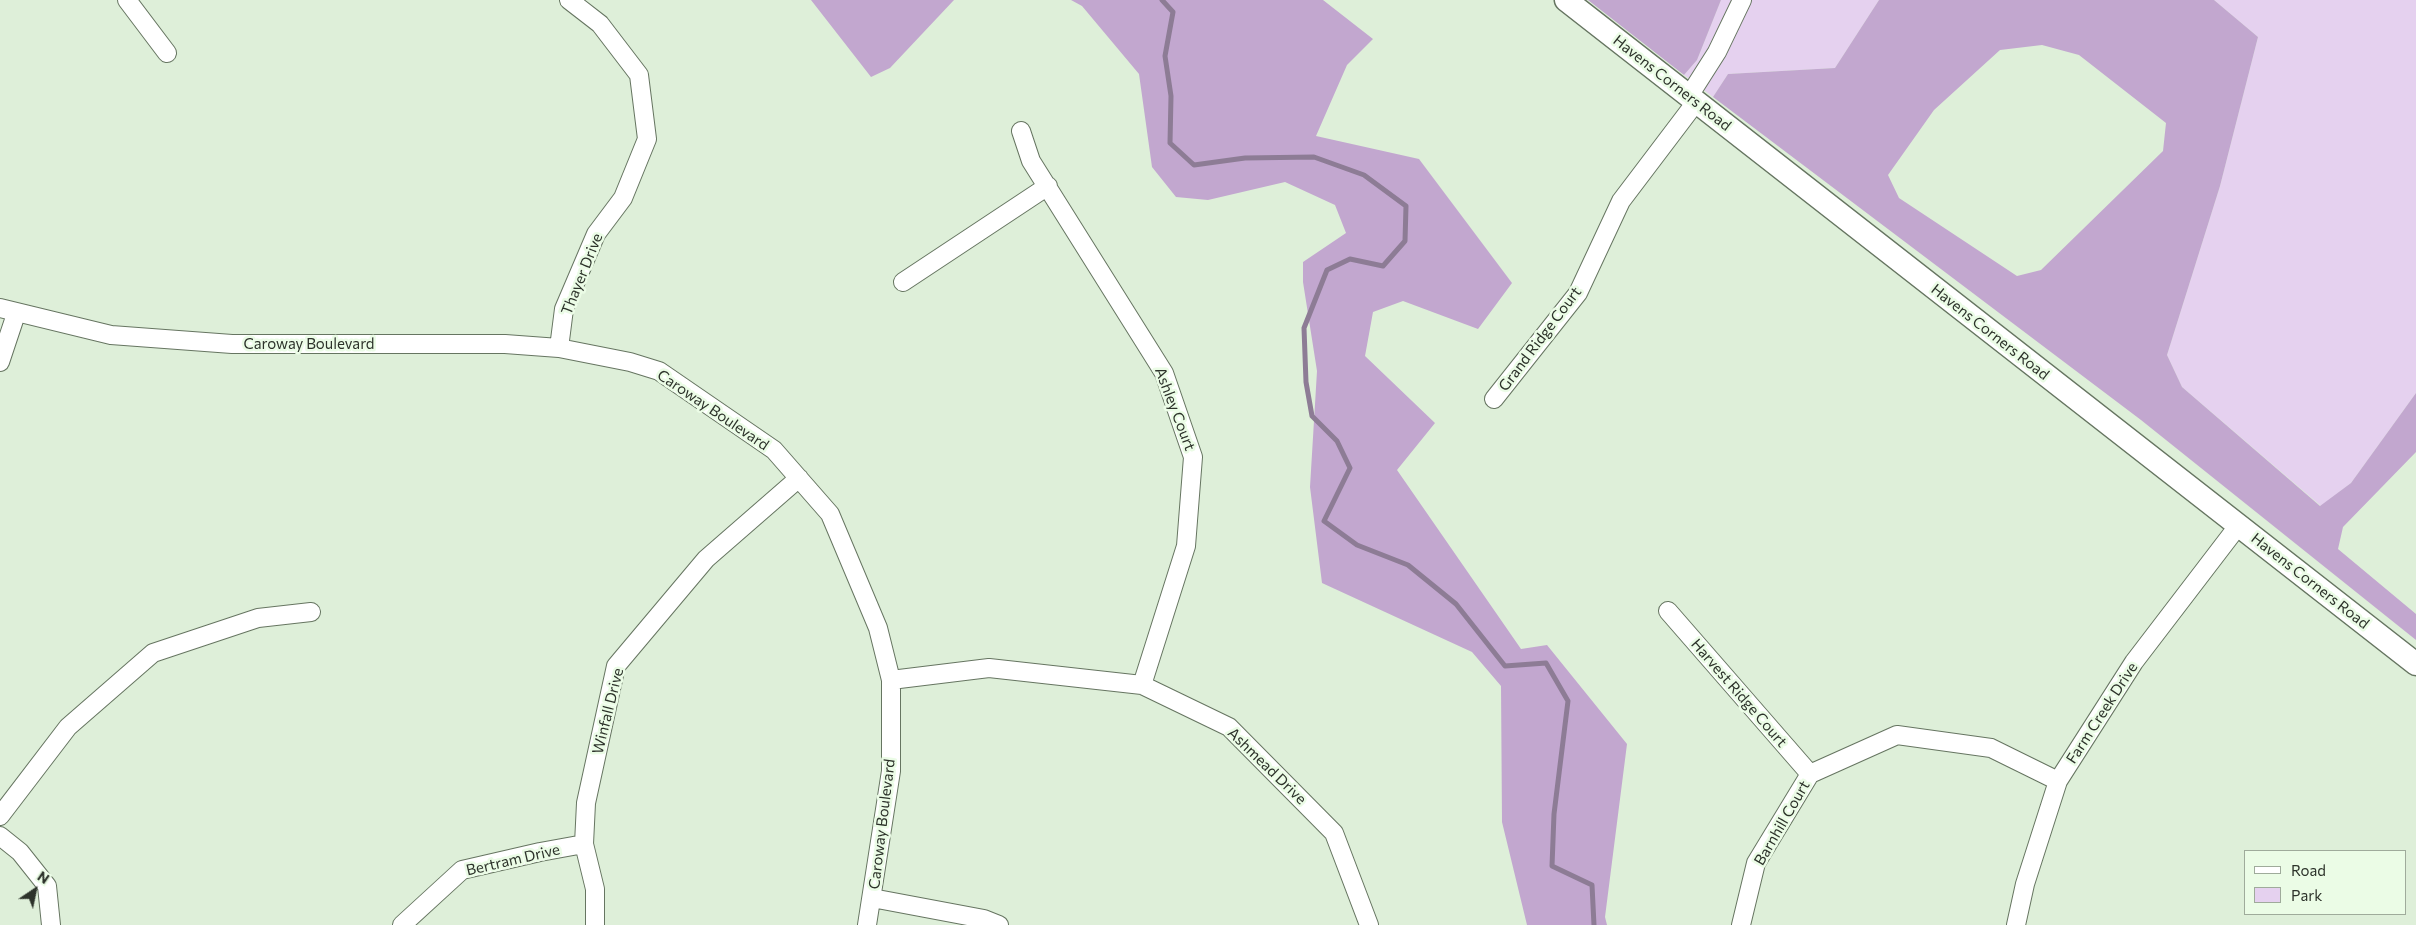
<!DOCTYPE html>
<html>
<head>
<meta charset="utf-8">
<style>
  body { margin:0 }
  #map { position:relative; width:2416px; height:925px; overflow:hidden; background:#deefd9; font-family:Commissioner,sans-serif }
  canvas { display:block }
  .legend { position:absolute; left:2244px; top:850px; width:162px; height:65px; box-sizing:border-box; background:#ebfce6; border:1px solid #9fab9b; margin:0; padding:6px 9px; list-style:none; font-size:15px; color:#2c322a }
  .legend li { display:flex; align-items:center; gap:10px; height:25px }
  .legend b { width:25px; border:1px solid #9fab9b }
  .north { position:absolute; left:10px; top:865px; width:50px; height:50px; -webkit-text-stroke:4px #ebfce6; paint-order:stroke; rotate:34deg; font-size:14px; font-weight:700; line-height:20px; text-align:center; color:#2c322a }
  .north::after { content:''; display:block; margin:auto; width:18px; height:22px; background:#2c322a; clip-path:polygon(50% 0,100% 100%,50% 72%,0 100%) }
</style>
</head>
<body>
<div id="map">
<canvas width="2416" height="925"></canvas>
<ul class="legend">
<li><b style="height:6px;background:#fff"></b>Road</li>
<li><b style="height:14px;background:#e5d1ef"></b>Park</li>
</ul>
<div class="north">N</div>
</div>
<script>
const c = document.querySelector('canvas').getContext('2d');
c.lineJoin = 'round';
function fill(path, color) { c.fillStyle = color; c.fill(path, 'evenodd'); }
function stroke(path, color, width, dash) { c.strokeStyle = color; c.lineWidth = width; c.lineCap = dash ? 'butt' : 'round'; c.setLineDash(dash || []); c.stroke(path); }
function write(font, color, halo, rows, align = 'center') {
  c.font = font + ' Commissioner,sans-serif'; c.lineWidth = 5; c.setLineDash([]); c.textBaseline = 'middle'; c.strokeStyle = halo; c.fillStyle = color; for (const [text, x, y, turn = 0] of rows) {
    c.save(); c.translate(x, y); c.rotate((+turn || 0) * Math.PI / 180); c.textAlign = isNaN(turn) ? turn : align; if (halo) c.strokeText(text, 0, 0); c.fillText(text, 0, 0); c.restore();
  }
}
fill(new Path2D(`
  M1721,0H1879L1835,68L1728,74L1713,97L1684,75L1697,60Z
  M2214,0H2416V393L2351,483L2321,506L2182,387L2167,355L2220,186L2258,37Z`), '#e5d1ef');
fill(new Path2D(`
  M811,0H954L890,68L871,77Z
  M1071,0H1323L1373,39L1347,65L1316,136L1419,159L1512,283L1478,329L1403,301L1373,312L1365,356L1435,423L1397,470L1521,649L1547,645L1627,744L1605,917L1607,925H1527L1502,822L1501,686L1472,652L1322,583L1310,487L1317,371L1303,282V262L1346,233L1335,205L1285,182L1208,200L1176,197L1152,167L1139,74L1082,6Z
  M1588,0H1721L1697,60L1684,75Z
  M1879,0H2214L2258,37L2220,186L2167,355L2182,387L2320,506L2351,483L2416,393V452L2343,527L2338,549L2416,614V640L2141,420L1713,97L1728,74L1835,68ZM2042,45L2079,55L2166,123L2163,151L2041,270L2017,276L1899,198L1888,175L1934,110L2000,50Z`), '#c2a7cf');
stroke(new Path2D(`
  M1162,0L1173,12L1165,56L1171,96L1170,143L1194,165L1245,158L1314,157L1364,175L1406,206L1405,241L1383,266L1350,259L1327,270L1304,328L1306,382L1312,416L1337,441L1350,468L1324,521L1357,545L1408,565L1456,604L1505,666L1546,663L1568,701L1554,814L1552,866L1592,885L1594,925`), '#8d7c95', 5);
const minor = new Path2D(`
  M127,0L167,53
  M1689,96L1717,52L1742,0
  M1021,131L1031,161L1164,373L1193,457L1186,546L1142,685
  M903,282L1048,186
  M0,308L111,335L232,344H505L559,348L630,362L659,371L774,450L830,514L878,628L891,680V771L867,925
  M559,348L564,309L596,234L623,198L647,139L639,75L600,24L569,0
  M0,362L16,314
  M1494,399L1578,293L1621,201L1696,102
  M1668,611L1810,774
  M891,680L989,668L1142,685L1229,727L1334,833L1369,925
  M0,816L68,727L153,653L258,618L311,612
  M0,836L20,852L47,886L51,925
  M872,898L984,919L999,925
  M402,925L462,870L540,852L584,844
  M595,925V889L584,844L586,803L616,666L706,559L799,478
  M1741,925L1756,863L1810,774L1897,735L1991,748L2058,781
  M2016,925L2025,884L2058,781L2134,662L2238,526`);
const major = new Path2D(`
  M1566,0L2416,664`);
stroke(minor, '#667561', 20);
stroke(major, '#667561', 25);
stroke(minor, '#fff', 18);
stroke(major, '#fff', 22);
write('15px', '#2c322a', '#ebfce6', [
  ["Havens Corners Road",1672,83,38],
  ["Thayer Drive",582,274,-68],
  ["Havens Corners Road",1990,332,38],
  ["Grand Ridge Court",1540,339,-53],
  ["Caroway Boulevard",309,344],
  ["Ashley Court",1175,409,69],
  ["Caroway Boulevard",713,410,34],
  ["Havens Corners Road",2310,581,38],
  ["Harvest Ridge Court",1739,693,49],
  ["Winfall Drive",608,711,-76],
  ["Farm Creek Drive",2102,713,-57],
  ["Ashmead Drive",1267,766,44],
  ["Barnhill Court",1782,823,-60],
  ["Caroway Boulevard",882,824,-83],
  ["Bertram Drive",513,860,-13]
]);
</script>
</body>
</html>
